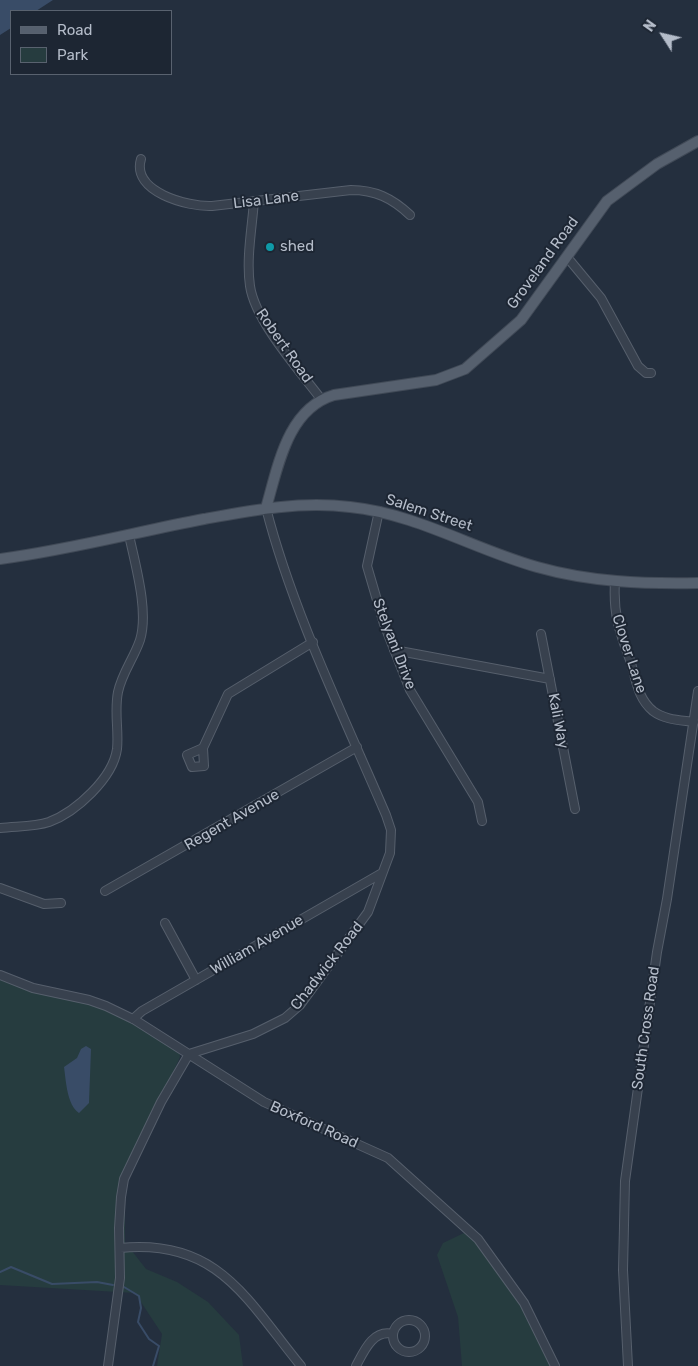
<!DOCTYPE html>
<html>
<head>
<meta charset="utf-8">
<style>
  body { margin:0 }
  #map { position:relative; width:698px; height:1366px; overflow:hidden; background:#242f3e; font-family:Rubik,sans-serif }
  canvas { display:block }
  .legend { position:absolute; left:10px; top:10px; width:162px; height:65px; box-sizing:border-box; background:#1d2633; border:1px solid #59626f; margin:0; padding:6px 9px; list-style:none; font-size:15px; color:#b4bcc9 }
  .legend li { display:flex; align-items:center; gap:10px; height:25px }
  .legend b { width:25px; border:1px solid #59626f }
  .north { position:absolute; left:638px; top:10px; width:50px; height:50px; -webkit-text-stroke:4px #1d2633; paint-order:stroke; rotate:305deg; font-size:14px; font-weight:700; line-height:20px; text-align:center; color:#b4bcc9 }
  .north::after { content:''; display:block; margin:auto; width:18px; height:22px; background:#b4bcc9; clip-path:polygon(50% 0,100% 100%,50% 72%,0 100%) }
</style>
</head>
<body>
<div id="map">
<canvas width="698" height="1366"></canvas>
<ul class="legend">
<li><b style="height:6px;background:#56606e"></b>Road</li>
<li><b style="height:14px;background:#263c3f"></b>Park</li>
</ul>
<div class="north">N</div>
</div>
<script>
const c = document.querySelector('canvas').getContext('2d');
c.lineJoin = 'round';
function fill(path, color) { c.fillStyle = color; c.fill(path, 'evenodd'); }
function stroke(path, color, width, dash) { c.strokeStyle = color; c.lineWidth = width; c.lineCap = dash ? 'butt' : 'round'; c.setLineDash(dash || []); c.stroke(path); }
function write(font, color, halo, rows, align = 'center') {
  c.font = font + ' Rubik,sans-serif'; c.lineWidth = 4; c.setLineDash([]); c.textBaseline = 'middle'; c.strokeStyle = halo; c.fillStyle = color; for (const [text, x, y, turn = 0] of rows) {
    c.save(); c.translate(x, y); c.rotate((+turn || 0) * Math.PI / 180); c.textAlign = isNaN(turn) ? turn : align; if (halo) c.strokeText(text, 0, 0); c.fillText(text, 0, 0); c.restore();
  }
}
fill(new Path2D(`
  M0,978L92,1003L134,1022L179,1051L180,1057L119,1190L125,1201V1242L146,1269L177,1282L208,1302L239,1335L243,1366H157L162,1334L135,1293L0,1285Z
  M464,1233L487,1253L519,1300L552,1366H462L458,1317L437,1255L443,1243Z`), '#263c3f');
fill(new Path2D(`
  M0,0H53L36,11H11V28L0,35Z
  M86,1046L91,1049L89,1103L79,1113C67,1105 66,1081 64,1067L77,1058L81,1049Z`), '#394c67');
stroke(new Path2D(`
  M0,1272L11,1267L52,1284L97,1282L113,1285
  M124,1287L139,1296L141,1308L138,1322L149,1339L159,1346L153,1366`), '#394c67', 2);
const minor = new Path2D(`
  M141,159C131,192 188,207 212,206L351,190C375,190 392,198 410,215
  M254,201C252,228 246,259 250,286C255,321 299,370 321,399
  M567,257L601,298L638,366L646,373H651
  M379,511L367,566L384,624L410,690L478,802L482,821
  M615,582C613,613 619,631 630,660C636,678 637,698 653,711C665,720 680,720 694,722
  M541,634L575,809
  M394,650L550,679
  M203,748L204,766L192,767L187,755L203,748L228,694L313,642
  M0,828C16,826 34,827 49,822C76,812 113,778 117,749C119,730 114,712 118,692C122,673 134,658 140,640C149,611 135,564 129,535
  M0,888L44,904L61,903
  M105,891L357,747
  M165,923L196,980
  M0,975L33,988L89,1000L106,1006L135,1020L264,1102L388,1158L478,1239L524,1303L555,1366
  M133,1019L142,1011L382,873
  M120,1248C218,1238 247,1300 301,1366
  M393 1336a16 16 0 1 1 32 0a16 16 0 1 1-32 0Z
  M108,1366L120,1278L119,1228L121,1197L124,1179L161,1102L189,1054L253,1034L285,1018L300,1005L368,912L390,853L391,830L386,815C344,717 292,610 266,508
  M356,1366C364,1351 373,1329 393,1334
  M628,1366L623,1270L625,1181L657,952L667,899L698,691`);
const major = new Path2D(`
  M266,508C278,467 287,409 334,395L436,380L465,369L521,320L607,201L657,164L698,141
  M0,559C69,550 136,532 204,519C253,510 300,501 350,507C417,514 473,549 537,567C590,582 643,584 698,583`);
stroke(minor, '#565f6c', 10);
stroke(major, '#414a57', 12);
stroke(minor, '#38414e', 8);
stroke(major, '#56606e', 10);
for (const [x, y, r, color] of [
  [270,247,5,"#0f9aa8"]
]) { const dot = new Path2D(); dot.arc(x, y, r, 0, 2 * Math.PI); c.fillStyle = color; c.fill(dot); stroke(dot, '#1d2633', 2); }
write('15px', '#b4bcc9', '#1d2633', [
  ["Lisa Lane",266,200,-7],
  ["Groveland Road",543,263,-54],
  ["Robert Road",284,346,55],
  ["Salem Street",429,513,18],
  ["Stelyani Drive",394,644,69],
  ["Clover Lane",629,654,72],
  ["Kali Way",558,721,79],
  ["Regent Avenue",232,820,-30],
  ["William Avenue",257,945,-30],
  ["Chadwick Road",327,966,-52],
  ["South Cross Road",646,1028,-82],
  ["Boxford Road",314,1125,24]
]);
write('15px', '#b4bcc9', '#1d2633', [
  ["shed",280,247]
], 'left');
</script>
</body>
</html>
